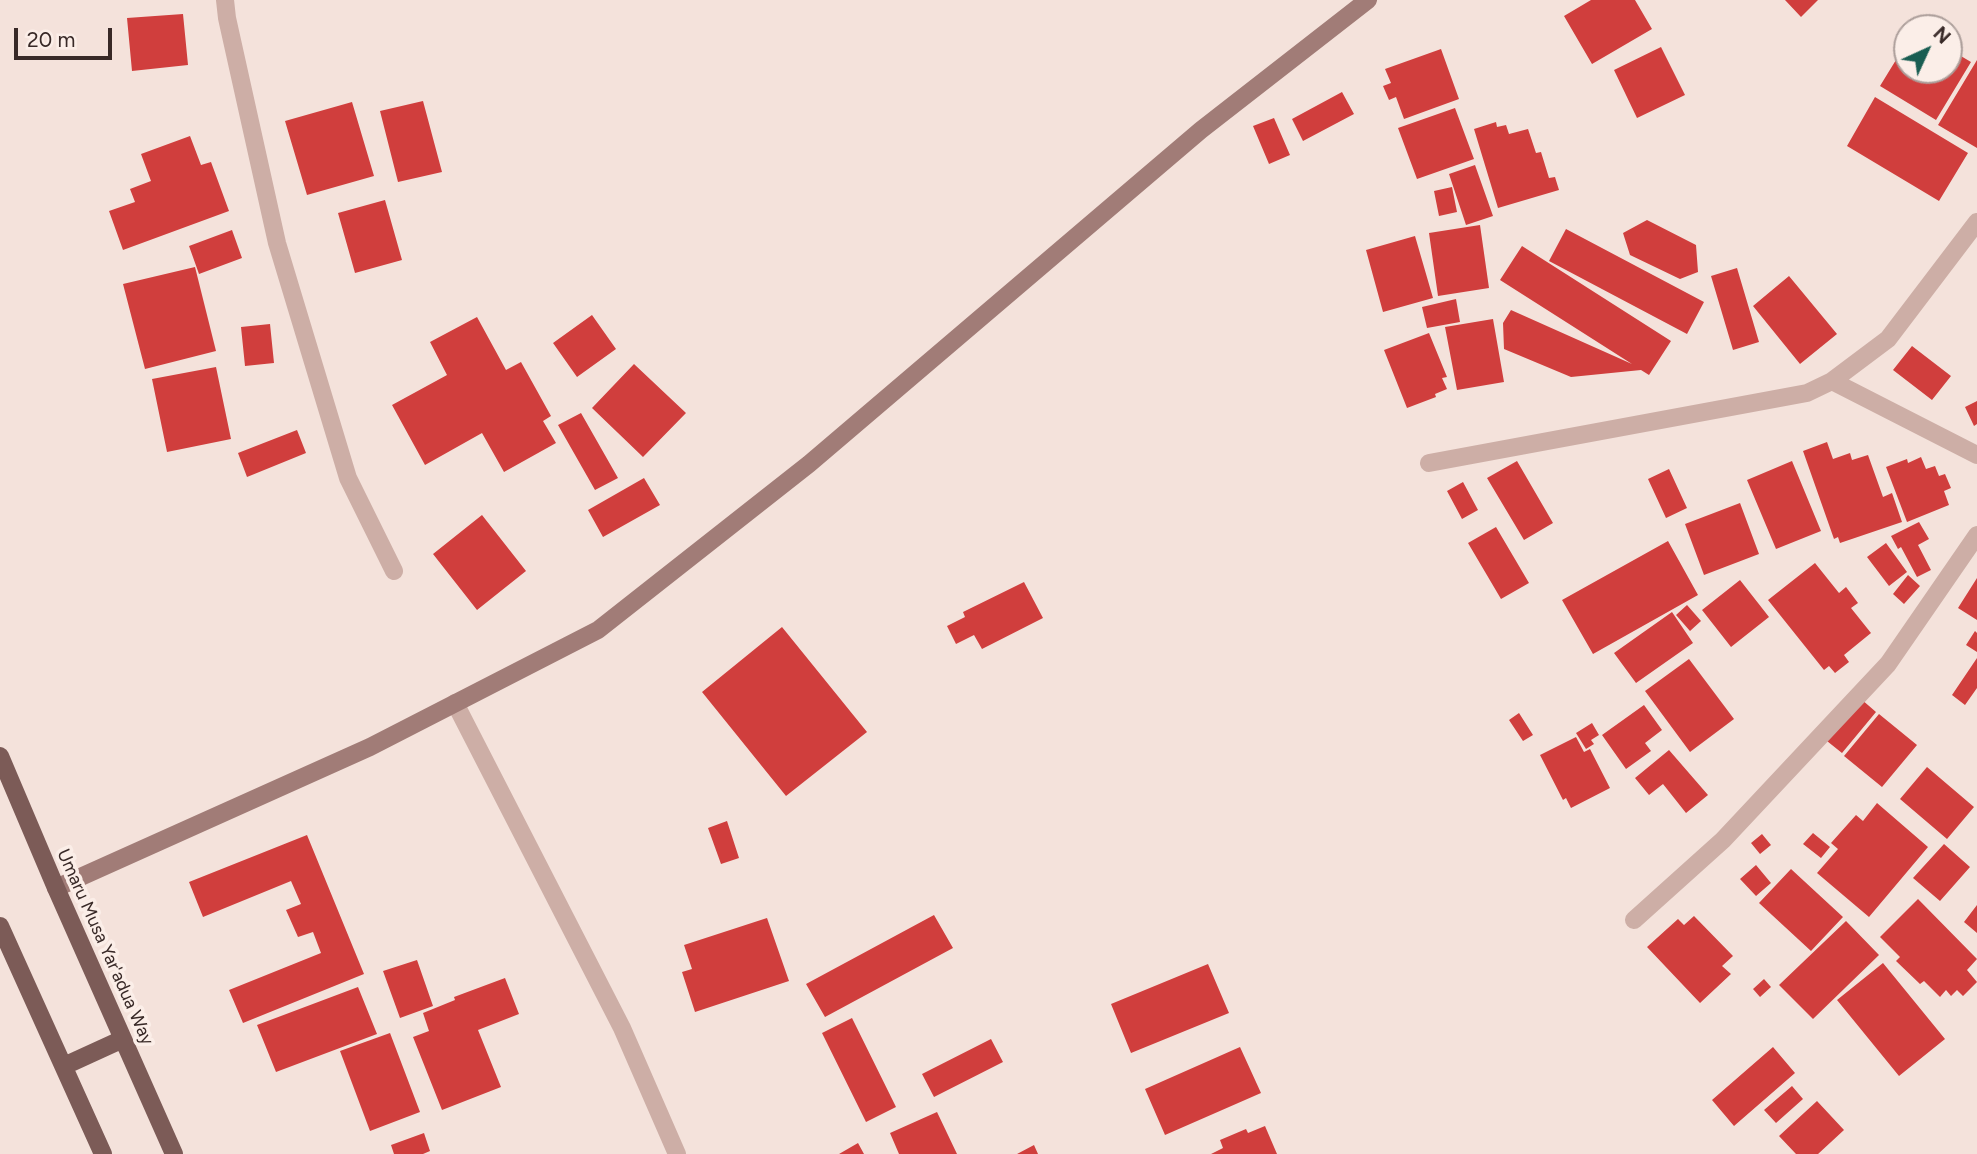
<!DOCTYPE html>
<html>
<head>
<meta charset="utf-8">
<style>
  body { margin:0 }
  #map { position:relative; width:1977px; height:1154px; overflow:hidden; background:#f4e2db; font-family:Figtree,sans-serif }
  canvas { display:block }
  .north { position:absolute; left:1893px; top:14px; width:70px; height:70px; box-sizing:border-box; background:#fbeee8; border:2px solid #ad9f9b; border-radius:50%; rotate:45deg; font-size:19px; font-weight:700; line-height:28px; text-align:center; color:#382927 }
  .north::after { content:''; display:block; margin:auto; width:24px; height:32px; background:#195d52; clip-path:polygon(50% 0,100% 100%,50% 72%,0 100%) }
  .scale { position:absolute; left:14px; top:28px; width:98px; height:32px; box-sizing:border-box; border:4px solid #382927; border-top:0; padding-left:9px; font-size:21px; line-height:24px; white-space:nowrap; color:#382927; -webkit-text-stroke:5px #fbeee8; paint-order:stroke }
</style>
</head>
<body>
<div id="map">
<canvas width="1977" height="1154"></canvas>
<div class="north">N</div>
<div class="scale">20 m</div>
</div>
<script>
const c = document.querySelector('canvas').getContext('2d');
c.lineJoin = 'round';
function fill(path, color) { c.fillStyle = color; c.fill(path, 'evenodd'); }
function stroke(path, color, width, dash) { c.strokeStyle = color; c.lineWidth = width; c.lineCap = dash ? 'butt' : 'round'; c.setLineDash(dash || []); c.stroke(path); }
function write(font, color, halo, rows, align = 'center') {
  c.font = font + ' Figtree,sans-serif'; c.lineWidth = 7; c.setLineDash([]); c.textBaseline = 'middle'; c.strokeStyle = halo; c.fillStyle = color; for (const [text, x, y, turn = 0] of rows) {
    c.save(); c.translate(x, y); c.rotate((+turn || 0) * Math.PI / 180); c.textAlign = isNaN(turn) ? turn : align; if (halo) c.strokeText(text, 0, 0); c.fillText(text, 0, 0); c.restore();
  }
}
fill(new Path2D(`
  M1591,0H1635L1652,29L1592,64L1564,16Z
  M1785,0H1818L1801,17Z
  M183,14L188,65L132,71L127,18Z
  M1907,42V70H1949V49L1971,62L1936,120L1880,86Z
  M1661,47L1685,95L1637,118L1614,70Z
  M1441,49L1459,99L1404,119L1396,97L1389,100L1383,86L1391,83L1385,69Z
  M1977,60V148L1938,125Z
  M1342,92L1354,114L1303,141L1292,119Z
  M1875,97L1968,153L1939,201L1847,146Z
  M423,101L442,172L398,182L380,111Z
  M352,102L374,176L307,195L285,121Z
  M1455,108L1474,159L1417,179L1398,128Z
  M1274,118L1290,155L1269,164L1253,126Z
  M1496,122L1497,127L1506,125L1509,134L1528,129L1536,153L1541,152L1549,178L1555,177L1559,190L1498,208L1474,129Z
  M190,136L201,165L211,162L229,211L123,250L109,211L135,202L130,189L151,181L141,154Z
  M1475,165L1493,216L1466,225L1449,174Z
  M1452,187L1457,212L1439,216L1434,191Z
  M385,200L402,260L355,273L338,213Z
  M1647,220L1696,245L1698,272L1680,279L1630,255L1623,233Z
  M1480,225L1489,288L1438,296L1429,233Z
  M1566,229L1704,302L1687,334L1549,261Z
  M232,230L242,258L199,274L189,246Z
  M1415,236L1433,298L1383,312L1366,250Z
  M1522,246L1671,341L1649,375L1641,370L1571,377L1504,349L1503,323L1511,310L1632,364L1500,280Z
  M195,267L216,351L145,369L123,284Z
  M1737,268L1759,342L1733,350L1711,276Z
  M1789,276L1837,334L1800,364L1753,306Z
  M1456,299L1460,322L1427,328L1422,307Z
  M592,315L616,349L577,377L553,343Z
  M477,317L506,370L521,362L551,416L543,421L556,443L504,472L482,433L425,465L392,405L447,375L430,342Z
  M1493,319L1504,382L1457,390L1445,327Z
  M270,324L274,363L245,366L241,327Z
  M1429,333L1447,377L1442,378L1447,389L1435,394L1436,397L1407,408L1384,350Z
  M1912,346L1951,376L1932,400L1893,370Z
  M634,364L686,413L643,457L592,408Z
  M216,367L231,439L167,452L152,379Z
  M1977,401V424L1974,426L1965,407Z
  M581,413L618,478L595,490L558,425Z
  M297,430L306,453L247,477L238,453Z
  M1827,442L1833,459L1850,453L1852,460L1868,455L1883,497L1892,493L1902,522L1840,543L1838,537L1834,539L1803,451Z
  M1921,457L1926,469L1935,466L1939,476L1945,474L1951,488L1944,491L1949,505L1907,522L1886,467L1907,459L1908,463Z
  M1517,461L1553,523L1524,540L1487,478Z
  M1792,461L1821,531L1776,549L1747,480Z
  M1669,469L1687,508L1666,518L1648,479Z
  M644,478L660,505L603,537L588,510Z
  M1463,482L1478,510L1462,519L1447,491Z
  M1740,503L1759,554L1704,575L1685,524Z
  M482,515L526,571L477,610L433,554Z
  M1919,522L1929,539L1918,545L1931,570L1917,577L1901,547L1898,549L1891,536Z
  M1496,527L1529,583L1501,599L1468,543Z
  M1668,541L1698,595L1593,654L1562,600Z
  M1886,543L1907,572L1889,586L1867,557Z
  M1815,563L1839,593L1846,587L1858,603L1851,608L1871,633L1844,655L1849,662L1835,673L1829,666L1824,670L1768,600Z
  M1908,575L1920,586L1904,604L1893,594Z
  M1977,578V620L1958,608Z
  M1740,580L1769,617L1731,647L1702,610Z
  M1024,582L1043,618L982,649L974,635L956,644L947,626L965,617L963,612Z
  M1687,605L1701,621L1690,631L1676,615Z
  M1672,612L1693,643L1636,683L1614,653Z
  M782,627L867,732L786,796L702,692Z
  M1975,631L1977,633V652L1966,645Z
  M1977,658V688L1965,705L1952,695Z
  M1689,659L1734,719L1690,752L1645,691Z
  M1861,699L1876,712L1842,753L1827,741Z
  M1644,705L1662,730L1645,743L1651,751L1626,769L1602,735Z
  M1519,713L1533,735L1523,741L1509,720Z
  M1879,714L1917,745L1882,787L1844,756Z
  M1592,723L1599,735L1591,740L1594,744L1586,749L1576,733Z
  M1576,737L1584,752L1590,749L1610,788L1571,808L1566,798L1563,800L1540,755Z
  M1669,750L1708,795L1686,813L1663,784L1649,795L1635,778Z
  M1927,767L1974,807L1947,839L1900,799Z
  M1877,803L1928,847L1869,917L1817,873L1838,849L1831,843L1856,815L1863,821Z
  M727,821L739,858L721,864L708,828Z
  M1813,833L1830,847L1821,858L1803,844Z
  M1762,834L1771,845L1760,854L1751,843Z
  M307,835L364,974L243,1023L229,990L321,953L313,932L298,937L286,910L301,904L291,881L203,917L189,882Z
  M1944,844L1970,867L1940,901L1913,878Z
  M1756,865L1771,883L1756,896L1740,879Z
  M1791,869L1843,917L1811,951L1759,903Z
  M1918,899L1977,959L1967,970L1977,982L1963,996L1957,990L1951,996L1946,990L1940,997L1924,981L1920,984L1896,961L1900,957L1880,937Z
  M1977,905V933L1964,922Z
  M934,915L953,948L825,1017L806,984Z
  M1694,916L1733,956L1722,966L1731,974L1700,1003L1647,947L1678,919L1684,925Z
  M767,918L789,981L695,1012L682,972L692,969L684,945Z
  M1846,921L1879,955L1813,1019L1779,985Z
  M417,960L433,1006L400,1018L383,971Z
  M1883,963L1945,1039L1899,1076L1837,1000Z
  M1208,964L1229,1013L1131,1053L1111,1004Z
  M505,978L519,1014L478,1030L501,1087L442,1110L413,1037L429,1031L423,1013L455,1000L454,997Z
  M1764,979L1771,987L1760,997L1753,989Z
  M358,987L377,1034L276,1072L257,1025Z
  M852,1018L896,1107L866,1122L822,1033Z
  M390,1033L420,1112L370,1131L340,1051Z
  M991,1039L1003,1062L934,1097L922,1074Z
  M1240,1047L1261,1093L1165,1135L1145,1089Z
  M1773,1047L1795,1073L1734,1126L1712,1100Z
  M1792,1086L1803,1099L1776,1123L1764,1110Z
  M1817,1101L1844,1130L1818,1154H1796L1779,1136Z
  M937,1112L957,1154H899L890,1133Z
  M1265,1126L1277,1154H1211L1223,1148L1220,1140L1246,1129L1248,1133Z
  M424,1133L430,1151L423,1154H394L391,1145Z
  M858,1143L864,1154H839Z
  M1034,1145L1038,1154H1017Z`), '#d03e3d');
stroke(new Path2D(`
  M225,0L227,18L277,243L348,478L394,571
  M1832,381L1977,455
  M1429,463L1807,393L1832,381L1888,339L1977,222
  M455,703L622,1028L677,1154
  M1634,920L1723,840L1888,664L1977,535`), '#cdaea6', 18);
stroke(new Path2D(`
  M56,888L370,747L598,630L809,464L1201,130L1368,0`), '#a17c77', 18);
stroke(new Path2D(`
  M0,756L56,888L174,1154
  M0,926L103,1154
  M64,1066L123,1039`), '#7c5b57', 18);
write('18px', '#382927', '#fbeee8', [
  ["Umaru Musa Yar'adua Way",105,947,66]
]);
</script>
</body>
</html>
